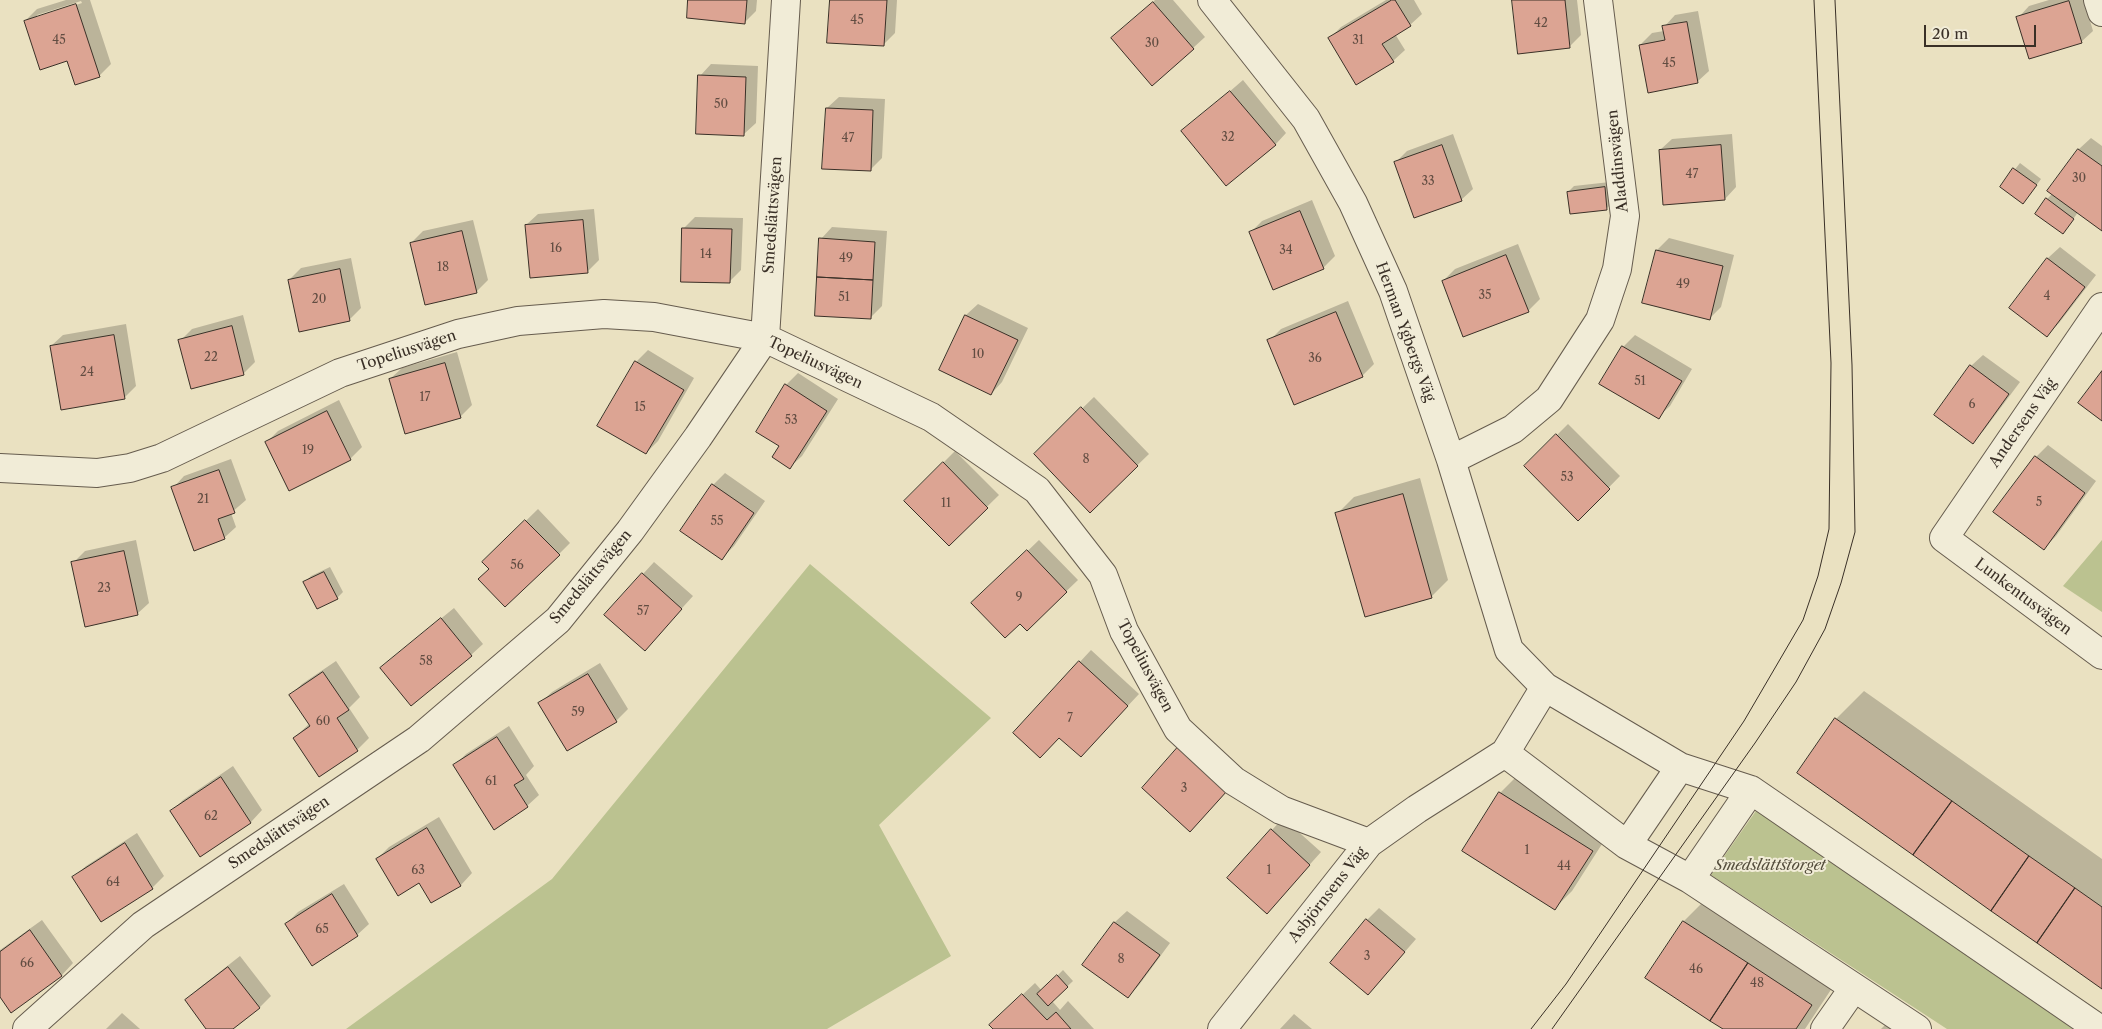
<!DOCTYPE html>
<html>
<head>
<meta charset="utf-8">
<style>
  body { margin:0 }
  #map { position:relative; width:2102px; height:1029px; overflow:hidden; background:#eae1c1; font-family:"Libre Caslon Text",serif }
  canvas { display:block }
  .scale { position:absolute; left:1924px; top:25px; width:112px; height:22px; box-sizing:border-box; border:2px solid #3a3027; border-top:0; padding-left:6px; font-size:15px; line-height:18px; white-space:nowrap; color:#3a3027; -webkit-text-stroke:4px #f1ecd7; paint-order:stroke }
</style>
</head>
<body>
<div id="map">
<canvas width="2102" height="1029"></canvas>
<div class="scale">20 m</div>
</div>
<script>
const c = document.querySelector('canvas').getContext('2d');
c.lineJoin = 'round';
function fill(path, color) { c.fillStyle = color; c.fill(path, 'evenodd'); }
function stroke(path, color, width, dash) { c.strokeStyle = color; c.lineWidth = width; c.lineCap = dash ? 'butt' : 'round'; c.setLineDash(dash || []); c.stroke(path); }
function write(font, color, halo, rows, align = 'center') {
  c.font = font + ' "Libre Caslon Text",serif'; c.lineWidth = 4; c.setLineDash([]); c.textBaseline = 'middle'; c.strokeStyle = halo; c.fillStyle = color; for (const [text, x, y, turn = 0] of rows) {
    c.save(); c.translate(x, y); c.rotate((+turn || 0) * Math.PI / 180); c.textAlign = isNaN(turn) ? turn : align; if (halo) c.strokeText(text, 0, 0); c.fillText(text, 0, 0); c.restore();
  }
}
fill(new Path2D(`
  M2102,540V612L2063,586Z
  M810,564L991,718L879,825L951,956L827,1029H346L552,879Z
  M1758,808L2073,1029H1947L1711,875Z`), '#bbc290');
fill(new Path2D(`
  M66,0H90L111,64L99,76L25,21L37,9ZM81,1L82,3L37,18V15Z
  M690,0H757L756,11L744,23Z
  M831,0H897L895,33L883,45Z
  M1155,0H1173L1205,37L1193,48L1113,38Z
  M1386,0H1414L1422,14L1410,25L1395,34L1405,50L1393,61L1330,38L1341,27Z
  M1514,0H1577L1581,35L1569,47Z
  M2049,0H2084L2093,31L2081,42L2018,18L2029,6Z
  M1698,11L1709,71L1697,82L1640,45L1652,33L1664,31V27L1675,15Z
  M711,64L758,66L756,123L744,134L700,76Z
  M1243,80L1286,133L1275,145L1183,132Z
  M839,97L885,99L882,158L870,170L827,108Z
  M1453,134L1473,189L1461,200L1396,162L1407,151Z
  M1732,134L1736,187L1725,199L1660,150L1672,139Z
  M2091,138L2102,146V229L2078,212L2068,227L2047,199L2052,194L2049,191L2079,149Z
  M2020,163L2041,179L2023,203L2001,187Z
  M1610,182L1612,203L1607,208L1568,192L1574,186Z
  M1312,200L1335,256L1323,268L1250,233L1262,221Z
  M594,209L599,260L587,272L526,225L538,214Z
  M695,217L743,218L741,270L730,281L683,229Z
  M473,220L488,280L476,292L411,243L423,231Z
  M832,227L887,231L882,306L870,318L821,239Z
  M1669,238L1734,255L1721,307L1709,319L1644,302L1657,250Z
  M1518,244L1540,299L1528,311L1443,281L1455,269Z
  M2060,247L2096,275L2059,323L2047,335L2011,307L2048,258Z
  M351,258L361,308L350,319L289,280L301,268Z
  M1348,301L1374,364L1362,376L1269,341L1281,329Z
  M978,304L1028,328L1002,382L991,394L940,370L966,315Z
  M243,315L255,362L243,374L180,341L192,329Z
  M126,324L136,386L124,398L51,346L63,335Z
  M1635,335L1692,369L1670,406L1658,417L1623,347Z
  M648,350L694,378L658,441L646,453L636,362Z
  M457,352L472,405L460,417L390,379L402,368Z
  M1983,355L2020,382L1984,430L1973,442L1971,366Z
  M798,373L838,399L802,456L790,467L781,445L786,385Z
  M1094,397L1149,454L1090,511L1035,454Z
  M339,400L362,447L350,459L266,443L278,431Z
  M1568,424L1620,476L1578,519L1526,466Z
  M2048,445L2096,481L2056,536L2044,548L1995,512L2036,457Z
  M955,451L999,495L949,544L906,500Z
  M231,459L246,500L231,513L236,527L224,538L173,488L184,476Z
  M725,473L765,501L734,546L722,558L713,485Z
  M1420,478L1448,580L1431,597L1337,514L1354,497Z
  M538,509L570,543L559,554L490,569L484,562Z
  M136,540L149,603L137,614L73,563L85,551Z
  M1039,540L1078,580L1027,629L985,592Z
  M654,562L693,596L645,649L643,574Z
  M330,567L343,592L337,598L305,582L311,576Z
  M454,608L483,644L471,655L394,657Z
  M1091,650L1139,694L1092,744L1060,736L1014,733Z
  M336,661L360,697L349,708L369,738L357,750L320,775L294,738L309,724L290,696L302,684Z
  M600,663L628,709L616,721L540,703L552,692Z
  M1864,691L2102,859V988L1836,719Z
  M509,726L534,766L526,775L539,795L527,806L454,766L466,754Z
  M233,766L262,810L251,822L201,855L171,812L183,800Z
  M1517,776L1609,833L1572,891L1555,908L1500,793Z
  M439,817L472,873L461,885L432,902L420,882L377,859L389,847Z
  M1283,818L1321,852L1278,900L1228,878Z
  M137,833L164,876L152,888L101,920L74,877L86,866Z
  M344,884L369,924L357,935L286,924L298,912Z
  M1712,893L1840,976L1805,1029H1725L1647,978L1684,921Z
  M1379,908L1416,939L1368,994L1367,920Z
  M1127,911L1170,943L1139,985L1128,997L1084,964L1115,922Z
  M42,920L73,963L62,975L11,1011L0,995V950Z
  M240,956L271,996L259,1008L231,1029H208L186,1000L198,989Z
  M1063,970L1073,981L1052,1001L1060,1010L1068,1001L1094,1029H995L1003,1013L1035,983L1042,991Z
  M122,1013L140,1029H106Z
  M1897,1013L1921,1029H1881Z
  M1294,1014L1312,1029H1280Z`), '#0003');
const building = new Path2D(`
  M688,0H747L745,24L687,18Z
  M830,0H887L884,46L827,43Z
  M1392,0H1395L1411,26L1382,44L1394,62L1356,85L1328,38Z
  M1512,0H1565L1570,48L1518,54Z
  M2069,1L2082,43L2029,59L2016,17Z
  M1153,2L1194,49L1152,86L1111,38Z
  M76,4L100,77L75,85L67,61L40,70L24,21Z
  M1687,22L1698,83L1648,93L1639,45L1665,40L1662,26Z
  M698,75L746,77L744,136L696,134Z
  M1230,91L1276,145L1226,186L1181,131Z
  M826,108L873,110L871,171L822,169Z
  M1442,145L1462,201L1414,218L1394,162Z
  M1721,145L1725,200L1663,205L1659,150Z
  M2078,149L2102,166V231L2047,191Z
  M2013,168L2037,185L2023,204L2000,187Z
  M1605,187L1607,210L1570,214L1567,192Z
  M2046,198L2074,219L2063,234L2035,214Z
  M1300,211L1324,269L1273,290L1249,232Z
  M583,220L588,273L530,278L525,225Z
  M682,228L732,229L730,283L681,282Z
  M462,231L477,293L425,305L410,243Z
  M819,238L875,242L873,280L817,277Z
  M1656,250L1723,266L1710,320L1642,303Z
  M1506,255L1529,312L1463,337L1442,281Z
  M2047,258L2085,287L2047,337L2009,308Z
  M340,269L350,321L299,332L288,280Z
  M817,277L873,280L871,319L815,316Z
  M1336,312L1363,377L1294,405L1267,340Z
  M965,315L1018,340L991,395L939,370Z
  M232,326L244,375L191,389L178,340Z
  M114,335L125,399L61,410L50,346Z
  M1622,346L1682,381L1659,419L1599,384Z
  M635,361L684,390L646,454L597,426Z
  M445,363L461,418L405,434L389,379Z
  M1970,365L2009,394L1973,444L1934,415Z
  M2102,371V421L2078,403Z
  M785,384L827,411L790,469L772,457L779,446L756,432Z
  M1081,407L1138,466L1090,513L1034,454Z
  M327,411L351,460L289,491L265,442Z
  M1556,434L1610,489L1578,521L1524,466Z
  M2035,456L2085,493L2044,550L1993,512Z
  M943,462L988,508L949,546L904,501Z
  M219,470L235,513L218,519L225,539L194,551L171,487Z
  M712,484L754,513L722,560L680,531Z
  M1403,494L1432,598L1365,617L1335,513Z
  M525,520L560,555L505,607L478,579L489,569L482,562Z
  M1027,550L1067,592L1027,631L1020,624L1005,638L971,603Z
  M124,551L138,615L85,627L71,562Z
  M324,572L338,599L317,609L303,582Z
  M642,573L682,609L645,651L604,615Z
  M441,618L472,656L411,706L380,668Z
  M1079,661L1128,706L1081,757L1059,738L1040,758L1013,733Z
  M323,672L349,710L337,718L358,751L319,777L293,738L310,726L289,695Z
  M588,674L617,722L567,751L538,703Z
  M1835,718L1952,801L1913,855L1797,773Z
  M497,737L524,779L514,785L528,807L494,830L453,765Z
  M1178,747L1227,791L1190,832L1142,788Z
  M221,777L251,823L200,857L170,811Z
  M1499,792L1593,851L1555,910L1462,851Z
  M1952,801L2029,856L1991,911L1913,855Z
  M427,828L461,886L431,903L419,883L398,896L376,859Z
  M1271,829L1310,865L1267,914L1227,878Z
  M125,843L153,889L101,922L72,877Z
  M2029,856L2075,888L2037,943L1991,911Z
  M2075,888L2102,907V989L2037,943Z
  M332,894L358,936L312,966L285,924Z
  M1366,919L1405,952L1368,995L1330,963Z
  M1683,921L1748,963L1710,1021L1645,978Z
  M1114,922L1160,955L1128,998L1082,965Z
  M30,930L62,976L11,1013L0,997V952Z
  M1748,963L1812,1005L1796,1029H1723L1710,1021Z
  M228,967L260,1008L233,1029H206L185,1000Z
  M1057,975L1068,987L1048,1006L1037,994Z
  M1022,994L1047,1020L1056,1012L1071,1029H993L989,1025Z`);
fill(building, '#dca493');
stroke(building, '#3a3027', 1);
const street = new Path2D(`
  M1212,0L1306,119L1353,203L1393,291L1451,460L1509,650L1545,687L1680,767L1751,790L2099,1029
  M2098,0L2102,12
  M2102,307L1944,538L2102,655
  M1451,460L1513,429L1549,399L1600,320L1617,269L1625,216L1598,0
  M0,468L97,473L130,468L162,458L340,373L458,334L518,321L604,314L654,317L765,338L931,417L1037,490L1103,575L1124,631L1178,729L1234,781L1281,810L1369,843
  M1505,753L1627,845L1690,879L1917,1029
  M1627,845L1680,767
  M1690,879L1751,790
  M27,1029L143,925L419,739L558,620L630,531L698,437L765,338L786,0
  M1222,1029L1369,843L1417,809L1505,753L1545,687
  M1825,1029L1853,989`);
stroke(street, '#665c4e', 30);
stroke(street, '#f1ecd7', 28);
stroke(new Path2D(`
  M1531,1029L1566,984L1744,721L1803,620L1818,576L1829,529L1831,363L1814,0
  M1552,1029L1755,743L1796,682L1825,629L1841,583L1855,532L1852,365L1835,0`), '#3a3027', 1);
write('12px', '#624d42', null, [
  ["45",857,21],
  ["42",1541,24],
  ["45",59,41],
  ["31",1358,41],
  ["30",1152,44],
  ["45",1669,64],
  ["50",721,105],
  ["32",1228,138],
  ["47",848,139],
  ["47",1692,175],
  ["30",2079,179],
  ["33",1428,182],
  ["16",556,249],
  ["34",1286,251],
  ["14",706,255],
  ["49",846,259],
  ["18",443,268],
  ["49",1683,285],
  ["35",1485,296],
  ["4",2047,297],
  ["51",844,298],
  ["20",319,300],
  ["10",978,355],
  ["22",211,358],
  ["36",1315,359],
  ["24",87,373],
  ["51",1640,382],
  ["17",425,398],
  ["6",1972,405],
  ["15",640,408],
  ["53",791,421],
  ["19",308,451],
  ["8",1086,460],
  ["53",1567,478],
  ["21",203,500],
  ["5",2039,503],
  ["11",946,504],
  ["55",717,522],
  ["56",517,566],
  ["23",104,589],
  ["9",1019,598],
  ["57",643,612],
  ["58",426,662],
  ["59",578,713],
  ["7",1070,719],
  ["60",323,722],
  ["61",491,782],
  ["3",1184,789],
  ["62",211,817],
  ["1",1527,851],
  ["44",1564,867],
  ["63",418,871],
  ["1",1269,871],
  ["64",113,883],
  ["65",322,930],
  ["3",1367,957],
  ["8",1121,960],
  ["66",27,964],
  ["46",1696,970],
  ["48",1757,984]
]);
write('15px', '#3a3027', '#f1ecd7', [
  ["Aladdinsvägen",1618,161,-96],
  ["Smedslättsvägen",773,215,-86],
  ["Herman Ygbergs Väg",1405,332,70],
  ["Topeliusvägen",407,351,-18],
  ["Topeliusvägen",815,363,25],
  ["Andersens Väg",2023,423,-55],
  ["Smedslättsvägen",591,577,-50],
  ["Lunkentusvägen",2023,597,37],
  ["Topeliusvägen",1145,666,62],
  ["Smedslättsvägen",279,833,-34],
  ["Asbjörnsens Väg",1328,895,-52]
]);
write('italic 15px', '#544d3c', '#f1ecd7', [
  ["Smedslättstorget",1770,866]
]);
</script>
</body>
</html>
